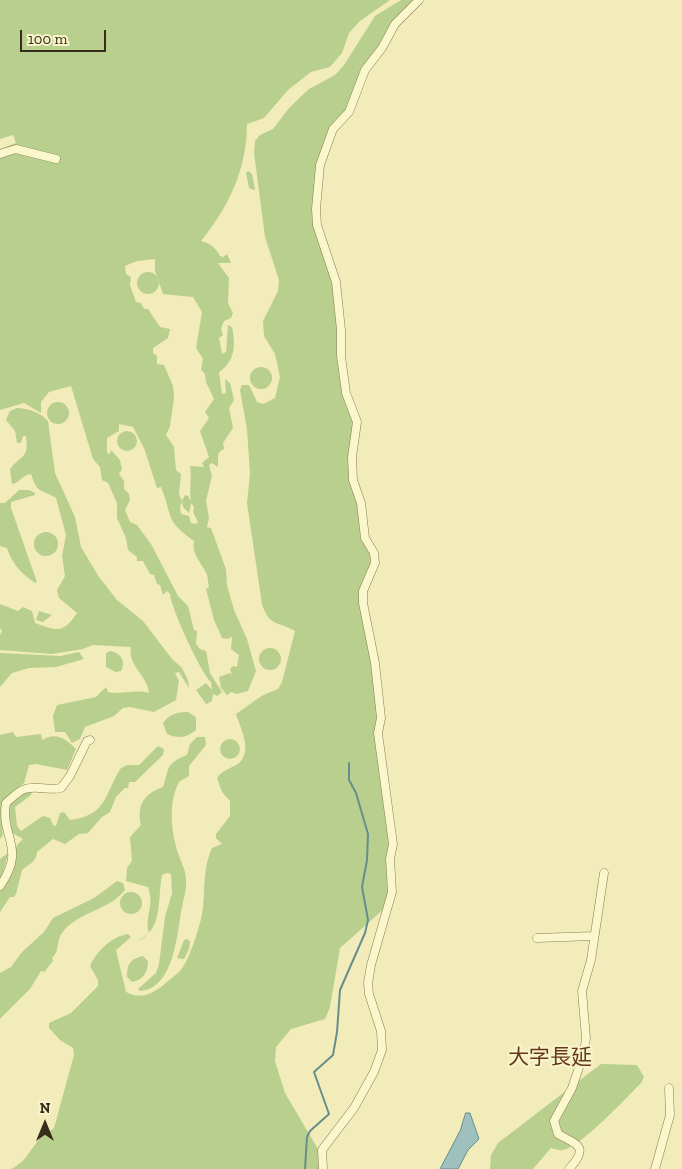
<!DOCTYPE html>
<html>
<head>
<meta charset="utf-8">
<style>
  body { margin:0 }
  #map { position:relative; width:682px; height:1169px; overflow:hidden; background:#f1ecba; font-family:"Zilla Slab",serif }
  canvas { display:block }
  .north { position:absolute; left:20px; top:1099px; width:50px; height:50px; -webkit-text-stroke:4px #f8f4ca; paint-order:stroke; rotate:0deg; font-size:14px; font-weight:700; line-height:20px; text-align:center; color:#362d1a }
  .north::after { content:''; display:block; margin:auto; width:18px; height:22px; background:#362d1a; clip-path:polygon(50% 0,100% 100%,50% 72%,0 100%) }
  .scale { position:absolute; left:20px; top:30px; width:86px; height:22px; box-sizing:border-box; border:2px solid #362d1a; border-top:0; padding-left:6px; font-size:15px; line-height:18px; white-space:nowrap; color:#362d1a; -webkit-text-stroke:4px #f8f4ca; paint-order:stroke }
</style>
</head>
<body>
<div id="map">
<canvas width="682" height="1169"></canvas>
<div class="north">N</div>
<div class="scale">100 m</div>
</div>
<script>
const c = document.querySelector('canvas').getContext('2d');
c.lineJoin = 'round';
function fill(path, color) { c.fillStyle = color; c.fill(path, 'evenodd'); }
function stroke(path, color, width, dash) { c.strokeStyle = color; c.lineWidth = width; c.lineCap = dash ? 'butt' : 'round'; c.setLineDash(dash || []); c.stroke(path); }
function write(font, color, halo, rows, align = 'center') {
  c.font = font + ' "Zilla Slab","Noto Sans JP",serif'; c.lineWidth = 4.5; c.setLineDash([]); c.textBaseline = 'middle'; c.strokeStyle = halo; c.fillStyle = color; for (const [text, x, y, turn = 0] of rows) {
    c.save(); c.translate(x, y); c.rotate((+turn || 0) * Math.PI / 180); c.textAlign = isNaN(turn) ? turn : align; if (halo) c.strokeText(text, 0, 0); c.fillText(text, 0, 0); c.restore();
  }
}
fill(new Path2D(`
  M0,0H390L360,21L349,33L342,53L330,67L311,72L288,90L264,118L247,124C247,168 229,207 201,241C210,243 216,248 220,256L223,257L227,254L231,263H218L229,278L228,303L233,313L231,318L224,321L221,329L223,335L219,338L222,354L226,352L228,325L232,327C236,346 235,361 219,372L222,394L226,393L225,379L230,383L234,400L229,408L233,428L223,443L224,449C215,453 219,458 218,467L212,463L209,465L212,476L206,501L209,518L207,527L211,528L226,569L227,585L234,610L247,639L256,671L248,691L237,694L231,692L227,695L221,688L219,677L230,673L232,675L230,669L233,666L237,667L239,655L231,649L232,637L227,639L222,638L214,620L206,589L209,587C208,583 208,578 207,575C203,564 191,555 194,541C164,520 173,516 161,487L157,488L144,448L133,427L119,424V431L107,438V453L110,454L111,450L120,460L122,469L119,474L124,481V489L129,494L130,500L125,510L130,522L137,525L151,544L178,596L188,606L194,630L197,631L196,644L200,649L206,651L210,673L222,692L217,696L213,694L212,701L206,704L196,690L206,683L212,690L211,682C201,673 171,608 170,594L167,591L163,595L160,585L157,584L154,575L150,574L143,561H137V557L128,550L126,538L117,518V503L108,483L102,480L100,467L93,459L71,386L49,392L41,402V413L24,403L0,410V149L16,143L13,135L0,139ZM155,259V271L163,294L193,297L202,312L196,348L203,359L201,370L205,374L206,382L214,399L205,412L209,418L200,431L209,457L202,463L204,467L190,466C192,478 189,489 191,501L188,496L185,495L182,501L179,494L181,474L176,470L174,447L166,435L170,426L174,398L173,386L164,365L157,364V356L153,353V348L168,338L170,329L160,327L148,309H144L141,303L136,302L130,285L131,277L126,274L125,266L137,261ZM182,502L183,507L189,513L191,503L194,507L193,512L198,522L195,524L191,523L189,516L181,514L180,507Z
  M401,0H416L393,22L349,109L334,125L314,206L335,284L338,327L354,420L351,452L372,563L362,589L368,648L372,661L390,833L389,892L384,909L340,948L330,1007L325,1019L291,1029L276,1047L275,1061L285,1093L318,1149L319,1169H12L23,1161L40,1138L54,1128L74,1055L73,1048L60,1040L49,1028V1023L71,1013L98,986V980L90,966C96,952 112,936 128,934L131,937L116,950L126,992C139,999 150,995 161,987C167,982 173,977 179,972C188,965 202,921 203,908C205,888 203,867 212,848L222,844L216,838V834L230,816V801L222,792L217,778C223,769 231,769 239,763C253,750 240,728 236,714L263,695L278,689L282,682L295,631C278,621 269,627 262,604L247,503L250,473L247,429L240,390L242,385H249L257,402L263,404L275,398L280,377L275,354L264,336L263,321L278,291L279,280L265,237L254,153L255,141L260,135L273,129L289,108L309,89L335,75L344,65L375,16Z
  M248,171L252,174L255,189L254,190L249,188L246,173Z
  M137 283a11 11 0 1 1 22 0a11 11 0 1 1-22 0Z
  M250 378a11 11 0 1 1 22 0a11 11 0 1 1-22 0Z
  M47 413a11 11 0 1 1 22 0a11 11 0 1 1-22 0Z
  M17,408C28,408 41,413 48,421L55,473L75,517L81,547L99,577L117,600L143,621L172,659L182,668L188,680L189,688L179,672L175,673L179,681L176,700L154,712L130,707L123,708L114,716L85,727L80,739L72,743L65,732H55L53,716L57,705L96,697L106,687L108,692C122,695 134,689 149,693C148,676 127,665 131,647L93,645L83,649L52,654L0,650V635L2,631L0,628V604L18,611L23,607L32,611L35,623C57,631 63,634 77,613L59,598L57,590L65,576L62,556L66,535L56,498C40,488 38,495 31,474C23,474 20,483 12,484L10,469C22,454 29,459 26,436H23L21,443H17L15,431L6,420L10,411Z
  M117 441a10 10 0 1 1 20 0a10 10 0 1 1-20 0Z
  M19,490H29L35,493V495L11,502V508L37,582L35,583C21,573 12,564 7,548L0,546V503H5Z
  M34 544a12 12 0 1 1 24 0a12 12 0 1 1-24 0Z
  M39,611L52,615L43,622L36,620Z
  M259 659a11 11 0 1 1 22 0a11 11 0 1 1-22 0Z
  M110,651C120,653 127,661 121,671L116,672L106,667V653Z
  M79,652L84,659L56,667L29,668L12,673L0,687V653L60,656Z
  M188,712L196,717V730C187,738 178,739 167,734L163,723C169,714 178,712 188,712Z
  M13,732L16,737L41,734L42,740C56,732 65,738 76,749L67,770L36,764L29,765L24,783C0,800 0,806 3,835L0,839V735Z
  M197,737H205L206,745L189,766V776L179,782C168,803 171,831 178,853C181,862 185,868 186,878C187,890 183,901 181,912C177,937 173,989 140,991L138,989L156,973L159,964L165,917L172,893L171,874L167,873L162,875C157,901 164,928 137,942L149,933C144,917 155,907 148,887L126,881L127,868L132,861L130,837L141,825C136,805 145,793 163,787C170,767 165,764 187,755L190,744Z
  M220 749a10 10 0 1 1 20 0a10 10 0 1 1-20 0Z
  M158,746L164,749L163,755L135,782H129L128,788H125L116,797L110,812L102,817L88,833L79,834L65,844L53,839L37,852C36,863 30,863 22,870L16,894L14,897H10L0,912V889L17,845L23,839L12,833L8,807L22,793L32,792L31,795L15,807L17,826L21,831L43,816L50,818L53,825L56,826L60,813L64,812L70,820C108,815 104,794 121,768L127,765H139Z
  M8,853L2,878L0,880V859Z
  M117,881L123,883L125,890C108,911 77,912 62,933C56,941 60,951 52,958L53,961L44,972L41,971L30,989L0,1019V973L11,967L22,952L44,932L53,918L94,898Z
  M120 903a11 11 0 1 1 22 0a11 11 0 1 1-22 0Z
  M187,939L190,941L189,949L184,959L177,958L184,940Z
  M143,956L148,961C148,972 143,980 132,982L127,977C127,964 130,959 143,956Z
  M601,1064L637,1065L644,1077L641,1083C627,1097 581,1147 563,1150C560,1151 555,1149 551,1148L533,1169H490L491,1155L498,1143Z`), '#b9cf8e');
const water = new Path2D(`
  M466,1113H470L479,1139L468,1150L458,1169H440L460,1131Z`);
fill(water, '#9fc1be');
stroke(water, '#668e8d', 1);
stroke(new Path2D(`
  M305,1169L307,1137L310,1131L329,1114L314,1072L333,1055L337,1032L340,990L365,933L368,920L362,887L367,860L368,834L356,793L349,780V763`), '#668e8d', 2);
const minor = new Path2D(`
  M0,154L16,149L56,159
  M0,886C27,847 0,838 6,803C11,799 18,791 25,789C37,785 49,791 61,788L70,776L87,741L90,740
  M537,938L593,936
  M323,1169L322,1150L354,1108L374,1072L382,1050L381,1031L369,994L368,983L371,965L392,892L390,859L393,844L378,733L381,718L375,663L363,603V591L375,563L374,553L365,538L361,503L353,480L352,457L357,422L346,393L341,356V330L336,282L317,225L316,209L320,165L333,129L349,112L365,70L382,48L395,24L419,0
  M569,1169C590,1146 577,1145 558,1134L554,1121L572,1088L584,1053L586,1038L582,991L591,960L604,873
  M655,1169L670,1115L669,1088`);
stroke(minor, '#887b53', 9);
stroke(minor, '#fbf7cd', 8);
write('21px', '#663716', '#f8f4ca', [
  ["大字長延",550,1058]
]);
</script>
</body>
</html>
